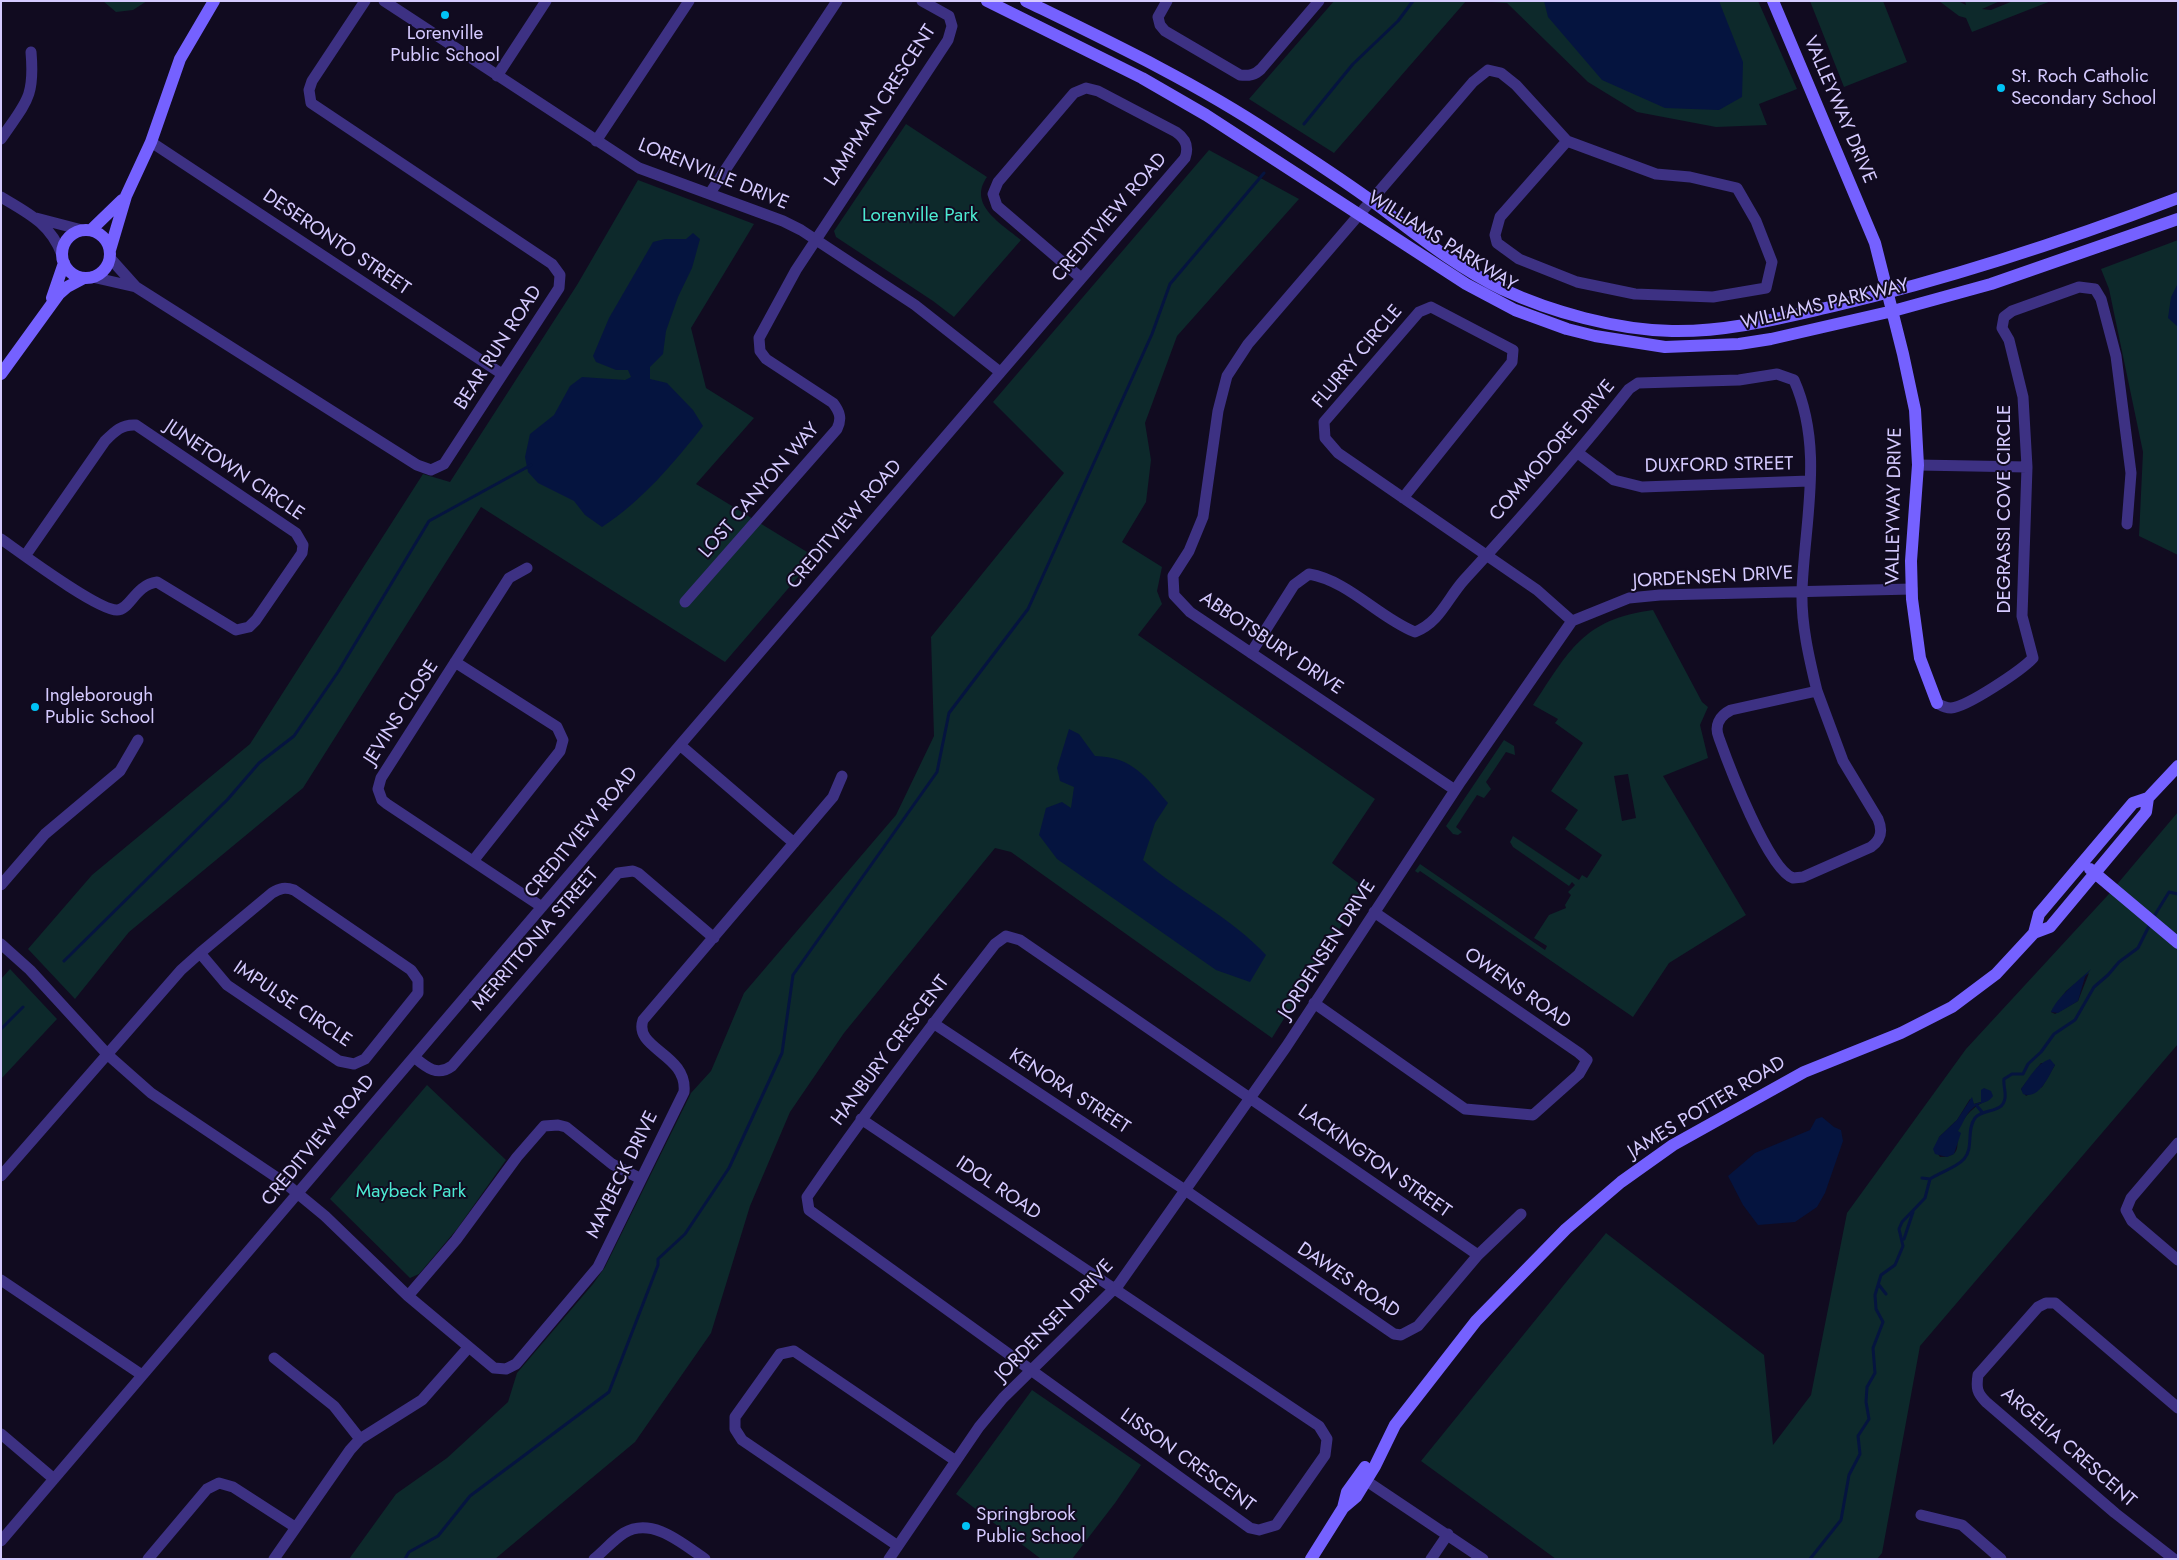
<!DOCTYPE html>
<html>
<head>
<meta charset="utf-8">
<style>
  body { margin:0 }
  #map { position:relative; width:2179px; height:1560px; overflow:hidden; background:#110b20; font-family:Jost,sans-serif }
  canvas { display:block }
  .frame { position:absolute; inset:0; border:2px solid #d5caff; pointer-events:none }
</style>
</head>
<body>
<div id="map">
<canvas width="2179" height="1560"></canvas>
<div class="frame"></div>
</div>
<script>
const c = document.querySelector('canvas').getContext('2d');
c.lineJoin = 'round';
function fill(path, color) { c.fillStyle = color; c.fill(path, 'evenodd'); }
function stroke(path, color, width, dash) { c.strokeStyle = color; c.lineWidth = width; c.lineCap = dash ? 'butt' : 'round'; c.setLineDash(dash || []); c.stroke(path); }
function write(font, color, halo, rows, align = 'center') {
  c.font = font + ' Jost,sans-serif'; c.lineWidth = 4; c.setLineDash([]); c.textBaseline = 'middle'; c.strokeStyle = halo; c.fillStyle = color; for (const [text, x, y, turn = 0] of rows) {
    c.save(); c.translate(x, y); c.rotate((+turn || 0) * Math.PI / 180); c.textAlign = isNaN(turn) ? turn : align; if (halo) c.strokeText(text, 0, 0); c.fillText(text, 0, 0); c.restore();
  }
}
fill(new Path2D(`
  M103,1H147L133,10L116,12Z
  M1334,1H1466L1334,153L1249,99Z
  M1476,1H1758L1797,89L1759,104L1767,125L1716,127L1637,112L1588,82L1507,3Z
  M1810,1H1883L1907,62L1844,87Z
  M1939,1H1958L1966,5L1965,1H2000L1982,9L1991,10L2013,1H2051L1972,32L1966,18L1959,16Z
  M906,124L987,177C967,205 1002,224 1021,240L954,317L933,301L836,237L834,231Z
  M1209,150L1299,199L1177,336L1145,423L1151,460L1146,502L1122,542L1162,567L1157,591L1162,604L1138,635L1375,799L1332,863L1365,888L1272,1038L1011,852L995,848L844,1033L790,1112L750,1206L711,1333L635,1442L495,1559H349L396,1494L447,1458L508,1402L517,1373L593,1284L605,1267L691,1093L711,1071L744,993L896,815L934,736L931,637L1064,473L993,402Z
  M638,180L754,224L691,328L706,388L754,418L696,484L812,555L811,562L725,662L481,507L303,788L129,932L75,999L28,949L92,875L250,744L423,474L450,482L577,285Z
  M2178,240V555L2139,536L2143,452L2109,289L2101,269Z
  M1653,610L1702,702L1708,707L1700,725L1708,758L1663,776L1746,915L1669,963L1633,1017L1420,871L1418,873L1415,871L1420,864L1545,950L1547,946L1534,938L1549,915L1566,908L1565,905L1571,895L1568,892L1575,885L1572,882L1569,886L1513,847L1510,842L1513,836L1579,880L1582,875L1587,878L1602,855L1565,829L1578,810L1551,791L1583,743L1555,723L1558,719L1533,705C1569,651 1583,619 1653,610ZM1628,774L1636,818L1622,821L1614,776Z
  M1504,740L1514,746L1515,755L1506,752L1486,782L1491,789L1484,798L1477,795L1456,827L1462,832L1458,835L1453,834L1446,826Z
  M2178,812V1044L1920,1346L1882,1553L1877,1559H1556L1421,1461L1606,1233L1764,1355L1773,1445L1811,1395L1847,1213L1966,1049L2108,895ZM2089,973L2078,1001L2055,1014L2051,1012L2066,991ZM2041,1063L2055,1065L2042,1087L2026,1096L2021,1089ZM1981,1090L1990,1099C1975,1105 1964,1115 1958,1130C1954,1140 1966,1157 1940,1157L1938,1154L1939,1137L1957,1120L1970,1099L1974,1104L1981,1102Z
  M10,969L57,1019L1,1079V979Z
  M427,1085L506,1160L457,1229L419,1274L410,1278L330,1199Z
  M1032,1390L1141,1465L1115,1503L1072,1559H1041L956,1494Z`), '#0d292b');
fill(new Path2D(`
  M1544,1H1719L1743,62L1742,97L1719,110L1665,108L1602,80L1548,17Z
  M693,233L700,239L692,268L678,297L666,331L663,354L650,367V379L667,383L693,410L703,426C674,463 642,501 602,527L585,515L574,501L538,483L528,472L525,457L530,434L554,415L570,386L582,377L625,380L631,377L628,370H616L596,362L593,356L609,318L653,242L665,239H686Z
  M2178,283V327L2168,318L2171,297Z
  M1069,729L1079,734L1095,756C1133,757 1146,777 1168,803L1155,823L1143,860C1182,894 1231,917 1266,955L1250,982L1216,970L1057,859L1039,835L1046,808L1062,802L1071,808L1074,787L1060,781L1057,768Z
  M2091,969L2085,977L2078,1001L2058,1013L2051,1012C2057,997 2077,982 2091,969Z
  M2050,1059L2055,1065C2049,1075 2040,1100 2023,1094L2021,1089C2030,1077 2036,1064 2050,1059Z
  M1984,1088L1991,1091L1993,1096C1988,1104 1979,1102 1973,1108C1966,1113 1963,1124 1958,1131L1961,1133L1954,1154L1947,1157L1935,1154L1933,1149L1939,1137L1957,1120L1972,1097L1974,1104L1981,1102V1090Z
  M1822,1117L1834,1127L1841,1130L1843,1141L1825,1193L1817,1207L1795,1222L1758,1225L1743,1205L1728,1176L1755,1153L1810,1130L1816,1119Z`), '#05143f');
stroke(new Path2D(`
  M1304,124L1353,64L1398,21L1413,1
  M2153,918L2169,892L2178,894
  M64,961L228,799L259,763L294,736L338,672L429,521L531,465
  M1,1029L23,1007
  M1977,1106L1982,1112
  M1922,1178L1930,1179
  M1904,1239L1913,1212
  M1879,1285L1886,1294
  M405,1559L409,1552L438,1536L470,1496L609,1392L658,1265V1259L685,1234L729,1168L782,1053L793,975L937,772L949,713L1028,609L1152,334L1170,284L1264,173
  M1810,1559L1841,1520L1849,1475L1860,1454L1858,1436L1869,1419L1866,1402L1867,1387L1875,1373L1873,1348L1883,1322L1876,1309L1875,1295L1881,1275L1895,1265L1903,1246L1899,1229L1902,1222L1925,1198L1930,1179C1940,1172 1956,1168 1964,1159C1974,1148 1966,1130 1975,1118C1983,1108 2003,1114 2005,1098C2006,1091 2003,1085 2004,1079L2012,1074H2023L2028,1064L2041,1052L2054,1034L2075,1020L2094,987L2108,975L2119,962L2138,948L2150,924`), '#05143f', 3);
stroke(new Path2D(`
  M384,1L639,168L783,221L801,230L915,305L1000,372
  M1167,1L1158,17L1160,25L1165,31L1240,75C1249,76 1255,75 1261,69L1319,1
  M497,76L546,1
  M1,139C26,102 35,98 31,52
  M596,141L689,1
  M151,142L502,374
  M710,193L837,1
  M1,197C28,213 51,224 62,255
  M36,218L82,230
  M110,258L136,287L417,465L431,470L444,464L559,288L560,275L552,264L311,103L309,90L312,81L365,1
  M92,277L136,287
  M1578,453L1614,480L1642,487L1809,481
  M1918,465L2027,467
  M1403,498L1512,362L1513,350L1431,307L1419,312L1324,422L1325,438L1338,453L1537,590L1572,621
  M1,539C21,553 97,610 117,610C130,610 135,585 157,582L236,630L249,627L256,620L302,553L303,545L296,533L136,425C122,424 115,431 105,441L25,556
  M527,568L509,578L381,778L378,789L382,800L387,804L542,907
  M685,602L837,429C842,419 840,412 833,403L766,359L760,351L759,338L796,270L948,40L952,26L949,16L922,1
  M1251,653L1294,585L1309,574C1349,581 1378,617 1415,632C1440,622 1447,599 1464,580C1521,518 1577,455 1629,389L1638,383L1739,380L1777,374L1794,380C1824,448 1805,518 1802,590C1801,624 1809,658 1817,691
  M455,662L557,727L563,740L560,751L473,861
  M1817,691L1843,761L1878,819C1883,831 1881,840 1871,847L1803,877L1793,878C1768,869 1729,766 1719,738C1714,726 1719,716 1731,710Z
  M1937,703C1942,706 1945,708 1951,708C1967,707 2022,670 2033,658L2022,616L2027,467L2023,397L2009,340L2002,328L2004,317L2012,311L2079,287L2095,289L2101,299L2116,356L2131,473L2127,524
  M680,745L794,843
  M1455,790L1190,612L1174,595L1173,576L1189,551L1203,517L1218,411L1227,376L1248,344L1473,82L1488,70L1501,73L1516,85L1567,141L1656,174L1690,177L1737,188L1756,221L1772,262L1766,288L1713,297L1635,294L1577,282L1519,259L1497,243L1495,235L1500,217L1567,141
  M1,885L45,834L120,771L138,740
  M1,944L30,970L108,1055L151,1093L285,1183L325,1216L408,1296L494,1368L506,1369L516,1364L598,1267L684,1092C688,1054 633,1049 643,1020L833,797L842,776
  M1314,1003L1465,1109L1533,1115L1579,1074L1587,1060L1579,1053L1374,912
  M933,1023L1185,1190L1394,1334L1401,1335L1418,1326L1478,1255L1521,1214
  M414,1057C426,1067 437,1077 452,1066L618,873L633,871L638,873L714,938
  M861,1119L1319,1426L1327,1439L1325,1455L1276,1525L1259,1530L1250,1528L809,1210L807,1197C867,1110 930,1027 995,944L1006,936L1020,940L1478,1255
  M2178,1143L2131,1198L2126,1210L2132,1221L2178,1260
  M1,1176L181,970L200,953L272,893C280,888 285,887 294,890L411,970L418,980V993L365,1059L354,1064L339,1061L227,985L200,953
  M1,1280L142,1375
  M408,1296L456,1240L517,1157L544,1126L558,1125L566,1127L612,1164L641,1179
  M274,1358L334,1406L360,1439
  M1,1434L54,1479
  M1359,1476L1483,1559
  M1921,1515L1962,1525L2001,1559
  M1,1541L680,745L1185,158C1189,147 1186,139 1176,132L1098,91L1086,88L1074,93L998,182L993,194L997,206L1081,278
  M898,1546L742,1440L735,1429V1417L780,1354L794,1351L956,1461
  M148,1559L207,1489L219,1483L233,1487L295,1527
  M274,1559L350,1450L360,1439L422,1400L468,1348
  M594,1559C604,1551 613,1540 624,1533C652,1516 683,1544 705,1559
  M889,1559L979,1427L1003,1398L1119,1284L1286,1047L1461,781L1572,621L1629,598L1660,595L1912,589
  M1431,1559L1448,1534
  M2174,1559L2115,1513L1986,1402C1977,1393 1976,1388 1978,1375L2038,1307L2046,1303H2055L2178,1408`), '#3d3183', 11);
stroke(new Path2D(`
  M987,1L1142,78L1206,115L1466,284L1515,310L1567,329L1595,336L1665,347L1739,344L1771,339L1893,311L1991,284L2178,219
  M1026,1C1110,42 1194,82 1271,133C1306,156 1342,179 1376,204C1416,234 1456,267 1502,289C1551,312 1617,330 1672,331C1728,332 1781,318 1834,306C1952,278 2065,241 2178,198
  M1773,1L1875,243L1903,354L1915,410L1918,465L1911,561L1912,599L1920,658L1937,703
  M91,230L122,200
  M62 254a24 24 0 1 1 48 0a24 24 0 1 1-48 0Z
  M110,250L126,196L151,142L180,59L214,1
  M52,298L64,263
  M1,374L59,294L67,287L84,278
  M2090,869L2178,943
  M2034,933L2039,914L2133,803L2148,798L2178,766
  M1343,1508L1347,1492L1365,1467
  M1311,1559L1343,1508L1356,1497L1375,1466L1395,1425L1476,1321L1566,1229L1621,1182L1673,1145L1804,1072L1901,1033L1952,1007L1996,974L2034,933L2050,927L2146,812L2148,798`), '#7561ff', 12);
for (const [x, y, r, color] of [
  [445,15,5,"#00c3f5"],
  [2001,88,5,"#00c3f5"],
  [35,707,5,"#00c3f5"],
  [966,1526,5,"#00c3f5"]
]) { const dot = new Path2D(); dot.arc(x, y, r, 0, 2 * Math.PI); c.fillStyle = color; c.fill(dot); stroke(dot, '#110b20', 2); }
write('19px', '#d5caff', '#110b20', [
  ["Lorenville",445,34,"center"],
  ["Public School",445,56,"center"],
  ["St. Roch Catholic",2011,77],
  ["Secondary School",2011,99],
  ["Ingleborough",45,696],
  ["Public School",45,718],
  ["Springbrook",976,1515],
  ["Public School",976,1537]
], 'left');
write('19px', '#d5caff', '#110b20', [
  ["LAMPMAN CRESCENT",881,106,-57],
  ["VALLEYWAY DRIVE",1839,110,67],
  ["LORENVILLE DRIVE",713,175,22],
  ["CREDITVIEW ROAD",1110,218,-49],
  ["WILLIAMS PARKWAY",1442,242,32],
  ["DESERONTO STREET",336,243,34],
  ["WILLIAMS PARKWAY",1825,305,-13],
  ["BEAR RUN ROAD",499,348,-57],
  ["FLURRY CIRCLE",1358,357,-50],
  ["COMMODORE DRIVE",1553,451,-49],
  ["DUXFORD STREET",1719,466,-1],
  ["JUNETOWN CIRCLE",234,471,34],
  ["LOST CANYON WAY",760,491,-49],
  ["VALLEYWAY DRIVE",1895,506,-89],
  ["DEGRASSI COVE CIRCLE",2005,509,-90],
  ["CREDITVIEW ROAD",845,525,-49],
  ["JORDENSEN DRIVE",1713,578,-3],
  ["ABBOTSBURY DRIVE",1271,644,34],
  ["JEVINS CLOSE",402,713,-57],
  ["CREDITVIEW ROAD",582,833,-50],
  ["MERRITTONIA STREET",536,940,-49],
  ["JORDENSEN DRIVE",1328,950,-57],
  ["OWENS ROAD",1517,989,35],
  ["IMPULSE CIRCLE",292,1005,34],
  ["HANBURY CRESCENT",891,1051,-53],
  ["KENORA STREET",1069,1092,33],
  ["JAMES POTTER ROAD",1707,1108,-31],
  ["CREDITVIEW ROAD",319,1141,-50],
  ["LACKINGTON STREET",1374,1162,35],
  ["MAYBECK DRIVE",623,1175,-64],
  ["IDOL ROAD",998,1189,34],
  ["DAWES ROAD",1348,1281,34],
  ["JORDENSEN DRIVE",1055,1321,-46],
  ["ARGELIA CRESCENT",2068,1448,41],
  ["LISSON CRESCENT",1187,1461,36]
]);
write('19px', '#4ce9d2', '#110b20', [
  ["Lorenville Park",920,216],
  ["Maybeck Park",411,1192]
]);
</script>
</body>
</html>
